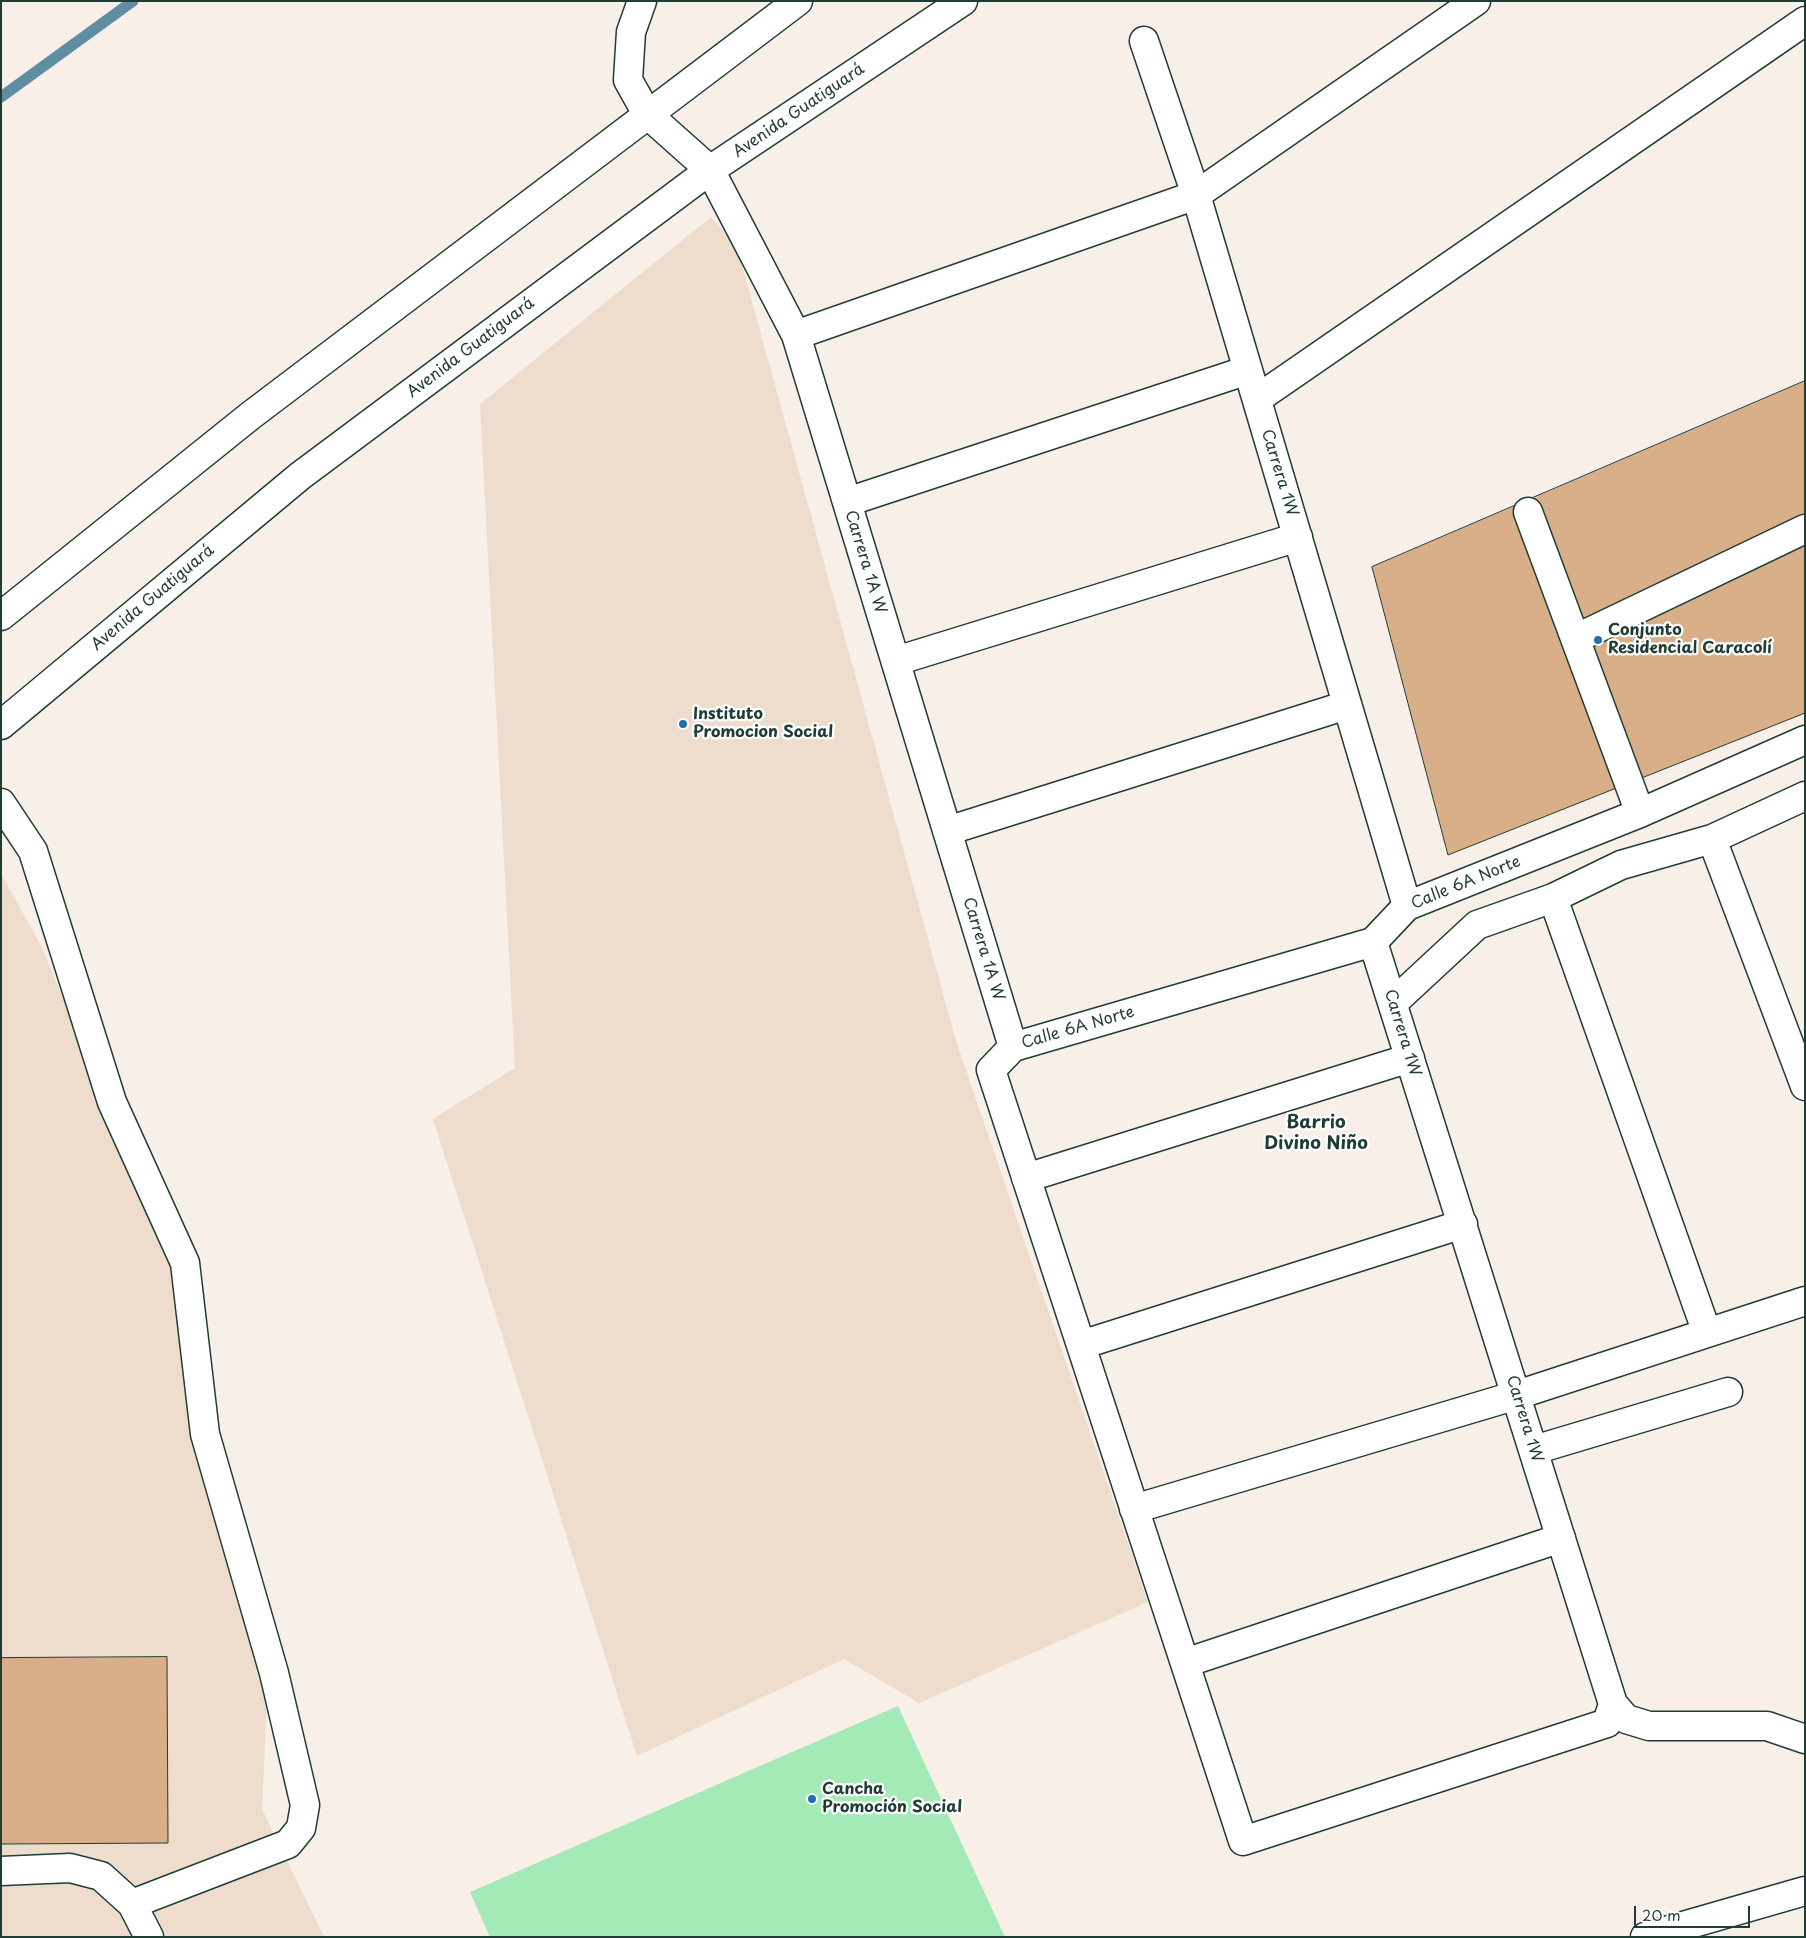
<!DOCTYPE html>
<html>
<head>
<meta charset="utf-8">
<style>
  body { margin:0 }
  #map { position:relative; width:1806px; height:1938px; overflow:hidden; background:#f7efe8; font-family:"Playpen Sans",sans-serif }
  canvas { display:block }
  .frame { position:absolute; inset:0; border:2px solid #1f3d34; pointer-events:none }
  .scale { position:absolute; left:1634px; top:1906px; width:116px; height:22px; box-sizing:border-box; border:2px solid #1f3d34; border-top:0; padding-left:6px; font-size:15px; line-height:18px; white-space:nowrap; color:#1f3d34; -webkit-text-stroke:4px #fff; paint-order:stroke }
</style>
</head>
<body>
<div id="map">
<canvas width="1806" height="1938"></canvas>
<div class="frame"></div>
<div class="scale">20 m</div>
</div>
<script>
const c = document.querySelector('canvas').getContext('2d');
c.lineJoin = 'round';
function fill(path, color) { c.fillStyle = color; c.fill(path, 'evenodd'); }
function stroke(path, color, width, dash) { c.strokeStyle = color; c.lineWidth = width; c.lineCap = dash ? 'butt' : 'round'; c.setLineDash(dash || []); c.stroke(path); }
function write(font, color, halo, rows, align = 'center') {
  c.font = font + ' "Playpen Sans",sans-serif'; c.lineWidth = 4.5; c.setLineDash([]); c.textBaseline = 'middle'; c.strokeStyle = halo; c.fillStyle = color; for (const [text, x, y, turn = 0] of rows) {
    c.save(); c.translate(x, y); c.rotate((+turn || 0) * Math.PI / 180); c.textAlign = isNaN(turn) ? turn : align; if (halo) c.strokeText(text, 0, 0); c.fillText(text, 0, 0); c.restore();
  }
}
fill(new Path2D(`
  M711,217L736,244L957,1044L1148,1602L919,1703L844,1659L637,1756L433,1119L515,1068L480,404Z
  M1,873L41,946L144,1189L177,1279L267,1699L262,1809L324,1937H1Z`), '#eedccc');
fill(new Path2D(`
  M898,1706L1005,1937H490L470,1892Z`), '#a4eab7');
stroke(new Path2D(`
  M1,97L133,1`), '#5f8da1', 11);
const building = new Path2D(`
  M1805,381V713L1448,855L1372,567Z
  M167,1657L168,1843L1,1844V1658Z`);
fill(building, '#d9af8a');
stroke(building, '#1f3d34', 1);
const minor = new Path2D(`
  M642,1L631,32L628,80L647,114L710,170L796,335L1013,1047
  M1144,41L1196,195L1407,906
  M796,335L1196,195L1476,1
  M1257,399L1805,21
  M847,502L1248,370
  M1528,512L1640,813
  M1,616L250,416L798,1
  M1575,639L1805,529
  M896,661L1298,537
  M1,725L300,476L710,170L963,1
  M1,803L33,851L112,1102L185,1263L205,1434L274,1673L305,1805L301,1828L288,1844L132,1904
  M947,831L1347,705
  M1712,839L1805,1086
  M1553,898L1707,1333
  M1373,942L1613,1704L1626,1719L1649,1726H1767L1805,1739
  M1393,1003L1477,925L1553,898L1621,865L1712,839L1805,796
  M1026,1178L1410,1058
  M1081,1345L1463,1224
  M1534,1450L1728,1392
  M1134,1509L1517,1395L1805,1301
  M1185,1663L1561,1538
  M1613,1704L1607,1723L1243,1841L991,1070L1013,1047L1373,942L1407,906L1640,813L1805,740
  M1,1871L70,1868L101,1876L132,1904L149,1937
  M1645,1937L1805,1891`);
stroke(minor, '#1f3d34', 31);
stroke(minor, '#fff', 28);
for (const [x, y, r, color] of [
  [1598,640,5,"#1f6fb2"],
  [683,724,5,"#1f6fb2"],
  [812,1799,5,"#1f6fb2"]
]) { const dot = new Path2D(); dot.arc(x, y, r, 0, 2 * Math.PI); c.fillStyle = color; c.fill(dot); stroke(dot, '#fff', 2); }
write('16px', '#1f3d34', '#fff', [
  ["Avenida Guatiguará",799,111,-34],
  ["Avenida Guatiguará",471,348,-37],
  ["Carrera 1W",1279,473,73],
  ["Carrera 1A W",865,562,73],
  ["Avenida Guatiguará",153,598,-40],
  ["Calle 6A Norte",1466,883,-22],
  ["Carrera 1A W",983,949,73],
  ["Calle 6A Norte",1078,1028,-16],
  ["Carrera 1W",1402,1033,73],
  ["Carrera 1W",1524,1419,73]
]);
write('bold 16px', '#1f3d34', '#fff', [
  ["Conjunto",1608,631],
  ["Residencial Caracolí",1608,649],
  ["Instituto",693,715],
  ["Promocion Social",693,733],
  ["Cancha",822,1790],
  ["Promoción Social",822,1808]
], 'left');
write('bold 18px', '#1f3d34', '#fff', [
  ["Barrio",1316,1123],
  ["Divino Niño",1316,1144]
]);
</script>
</body>
</html>
